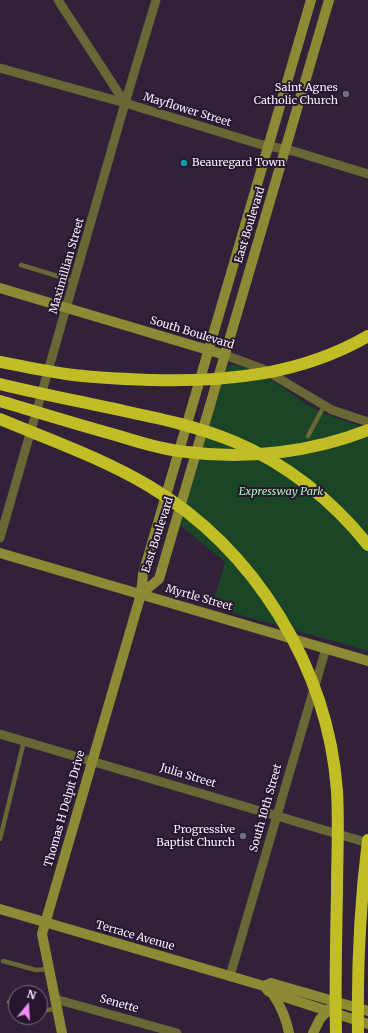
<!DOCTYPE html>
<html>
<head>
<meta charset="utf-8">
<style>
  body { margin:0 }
  #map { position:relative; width:368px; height:1033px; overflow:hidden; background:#312139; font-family:Merriweather,serif }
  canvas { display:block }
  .north { position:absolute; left:8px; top:985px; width:40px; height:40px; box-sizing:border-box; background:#27172e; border:1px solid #7b6d82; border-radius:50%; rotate:18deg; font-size:11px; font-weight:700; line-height:16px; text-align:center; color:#faefff }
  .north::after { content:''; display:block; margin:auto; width:14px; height:18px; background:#ee8cf8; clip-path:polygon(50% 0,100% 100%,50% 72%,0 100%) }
</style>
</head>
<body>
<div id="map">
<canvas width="368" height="1033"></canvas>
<div class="north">N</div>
</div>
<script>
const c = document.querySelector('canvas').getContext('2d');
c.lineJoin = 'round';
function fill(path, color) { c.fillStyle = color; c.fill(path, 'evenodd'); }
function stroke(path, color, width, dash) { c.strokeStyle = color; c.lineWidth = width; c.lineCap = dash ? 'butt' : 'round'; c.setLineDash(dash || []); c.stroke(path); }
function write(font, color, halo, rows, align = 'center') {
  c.font = font + ' Merriweather,serif'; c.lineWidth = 4; c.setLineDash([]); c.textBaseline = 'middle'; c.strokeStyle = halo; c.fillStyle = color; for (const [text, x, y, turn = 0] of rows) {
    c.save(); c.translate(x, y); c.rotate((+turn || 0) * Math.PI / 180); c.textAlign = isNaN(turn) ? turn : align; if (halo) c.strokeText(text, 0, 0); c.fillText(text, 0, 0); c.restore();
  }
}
fill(new Path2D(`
  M230,365C257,364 291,395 313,408C330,417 349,422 368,428V651L212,607L225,562L180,525L226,369Z`), '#1a4526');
stroke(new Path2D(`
  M21,265L74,281
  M308,436L324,406
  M0,839L24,741
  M3,961L36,970L49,969
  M9,1002L16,1003
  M40,1009L45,1010L57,1009`), '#686735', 4.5);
stroke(new Path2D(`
  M58,0L125,103
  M0,68L125,103L259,144L293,151L368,174
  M225,355L263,369L332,410L368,422
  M0,538L125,103L156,0
  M0,734L368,843
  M230,976L326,648
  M55,999L177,1033`), '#686735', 9);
stroke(new Path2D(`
  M0,288L225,355
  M0,553L368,661
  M141,594L159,579L329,0
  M0,909L264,986L271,983L368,1011
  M264,986L268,991L272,993L368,1024
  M272,993C281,1006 286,1017 289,1033
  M62,1033L42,934L141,594L143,574L311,0
  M313,1033L320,1019L330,1008`), '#8c8a34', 10);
stroke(new Path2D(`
  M0,362C22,366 44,371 66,374C94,378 122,379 151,380C226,382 301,375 368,336
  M0,384C41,394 83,402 124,411C162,419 199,427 235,442C287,464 333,501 368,545
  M0,401C40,413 79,425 119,436C141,443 164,450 187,452C247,460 312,452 368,430
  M0,419C50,440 102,458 149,486C255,549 328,668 337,791C339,825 337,859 337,892C336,939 335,986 336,1033
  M358,1033C357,969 360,904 368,840`), '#c1bd25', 12);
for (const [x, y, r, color] of [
  [346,94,4,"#6b7280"],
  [184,163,4,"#0f9aa8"],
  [243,836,4,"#6b7280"]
]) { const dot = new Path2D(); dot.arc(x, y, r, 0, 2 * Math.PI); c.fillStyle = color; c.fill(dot); stroke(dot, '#27172e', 1.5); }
write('11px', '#faefff', '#27172e', [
  ["Saint Agnes",338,88],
  ["Catholic Church",338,101],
  ["Beauregard Town",192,163,"left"],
  ["Progressive",235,830],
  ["Baptist Church",235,843]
], 'right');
write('11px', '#faefff', '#27172e', [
  ["Mayflower Street",187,110,17],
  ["East Boulevard",250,225,-73],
  ["Maximillian Street",67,266,-74],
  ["South Boulevard",192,333,17],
  ["East Boulevard",158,535,-72],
  ["Myrtle Street",199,598,16],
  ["Julia Street",188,776,17],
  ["South 10th Street",266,808,-74],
  ["Thomas H Delpit Drive",65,809,-74],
  ["Terrace Avenue",135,936,16],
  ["Senette",119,1004,16]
]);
write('italic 11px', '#a2fcb7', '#27172e', [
  ["Expressway Park",281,492]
]);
</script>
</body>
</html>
